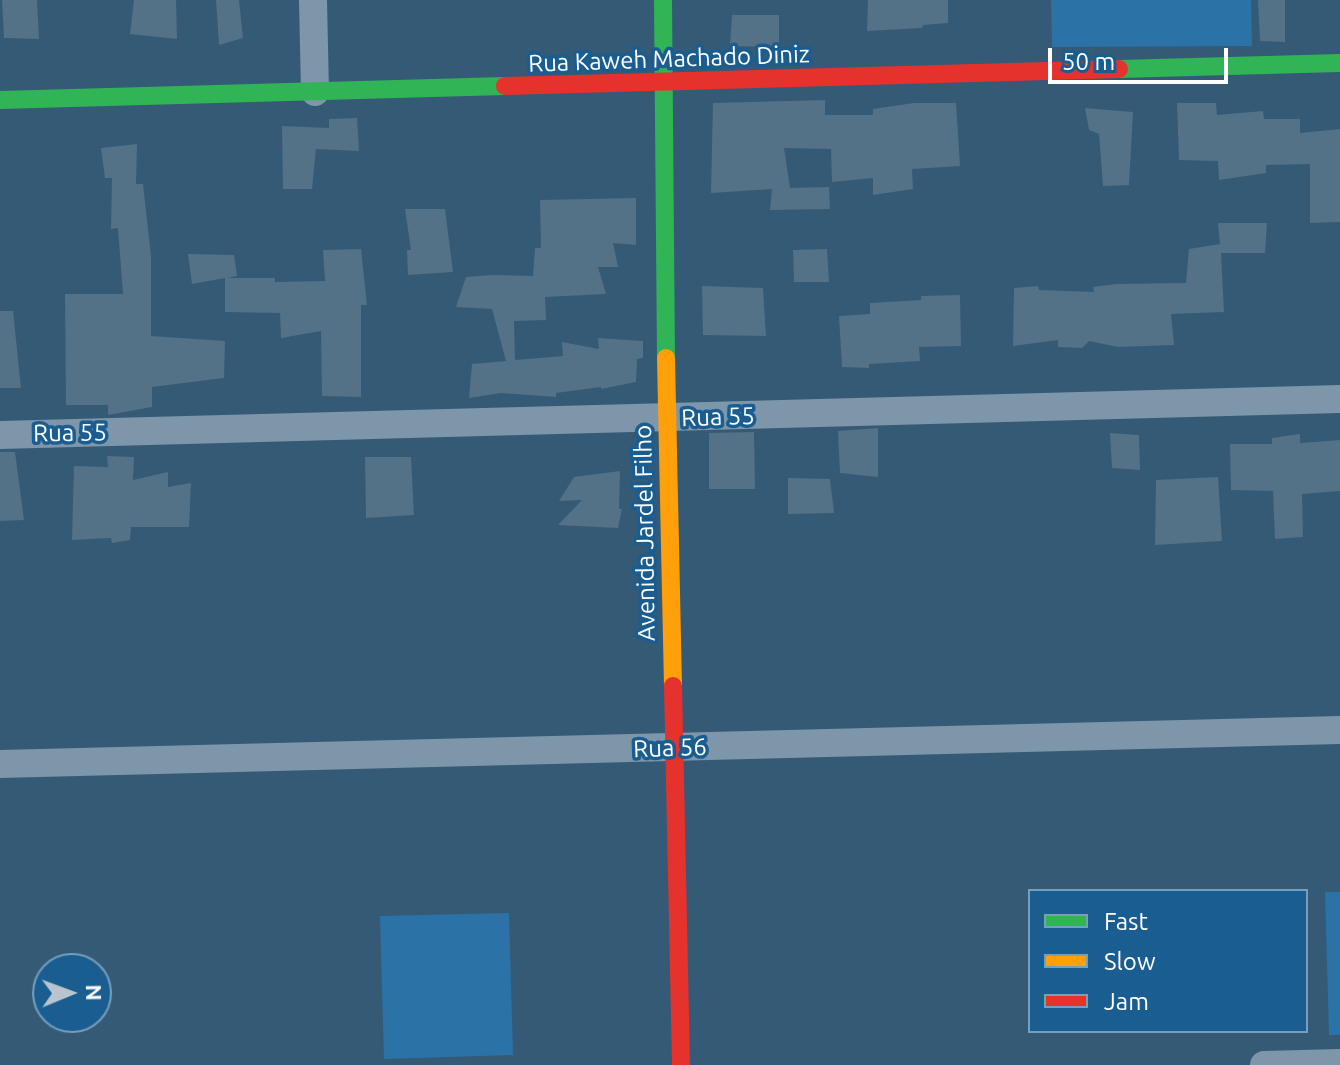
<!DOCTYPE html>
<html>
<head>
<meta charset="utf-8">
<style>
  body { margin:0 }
  #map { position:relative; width:1340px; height:1065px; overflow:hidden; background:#355a76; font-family:Ubuntu,sans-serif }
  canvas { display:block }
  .legend { position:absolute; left:1028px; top:889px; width:280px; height:144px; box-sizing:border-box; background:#1a5d91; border:2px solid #769ebd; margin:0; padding:10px 14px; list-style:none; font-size:24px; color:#fff }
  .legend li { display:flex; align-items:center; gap:16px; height:40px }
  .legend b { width:40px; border:2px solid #769ebd }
  .north { position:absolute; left:32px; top:953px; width:80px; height:80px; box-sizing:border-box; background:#1a5d91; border:2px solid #769ebd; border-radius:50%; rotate:89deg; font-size:22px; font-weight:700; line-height:32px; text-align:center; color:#fff }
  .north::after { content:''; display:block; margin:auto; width:28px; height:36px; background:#b8c5cf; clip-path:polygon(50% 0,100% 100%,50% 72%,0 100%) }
  .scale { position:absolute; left:1048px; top:48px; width:180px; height:36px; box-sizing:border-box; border:4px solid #fff; border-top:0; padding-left:10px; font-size:24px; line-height:28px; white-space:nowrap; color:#fff; -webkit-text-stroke:6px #1a5d91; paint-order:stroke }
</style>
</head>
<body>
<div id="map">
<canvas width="1340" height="1065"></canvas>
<ul class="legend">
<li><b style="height:10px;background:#30b455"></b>Fast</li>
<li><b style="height:10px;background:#ff9f0a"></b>Slow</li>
<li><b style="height:10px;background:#e5322d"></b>Jam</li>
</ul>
<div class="north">N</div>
<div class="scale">50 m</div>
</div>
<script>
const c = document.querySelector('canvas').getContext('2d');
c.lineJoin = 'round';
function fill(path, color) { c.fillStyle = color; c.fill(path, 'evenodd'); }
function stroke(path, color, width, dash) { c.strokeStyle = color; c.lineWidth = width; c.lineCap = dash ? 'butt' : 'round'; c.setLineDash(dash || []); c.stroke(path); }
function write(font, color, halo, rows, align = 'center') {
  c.font = font + ' Ubuntu,sans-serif'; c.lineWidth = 7; c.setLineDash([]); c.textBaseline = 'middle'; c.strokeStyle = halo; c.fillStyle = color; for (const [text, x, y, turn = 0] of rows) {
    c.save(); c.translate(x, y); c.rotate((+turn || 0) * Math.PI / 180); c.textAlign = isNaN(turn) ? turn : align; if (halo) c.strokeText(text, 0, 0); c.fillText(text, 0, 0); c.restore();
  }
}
fill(new Path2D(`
  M1051,0H1251L1252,46L1052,47Z
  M1325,892H1340V1035H1329Z
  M509,913L513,1055L384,1059L380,916Z`), '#2b72a6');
fill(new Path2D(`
  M2,0H37L39,39L4,38Z
  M134,0H176L177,39L130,34Z
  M216,0H239L243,38L219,45Z
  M868,0H948V23L923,25L922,28L867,31Z
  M1258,0H1285V42L1260,41Z
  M732,15H779V47L730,46Z
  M825,100V115H873V109L914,103H956L960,166L912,169L913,189L873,195V178L832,182L831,149L784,148L790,188L829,187L830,209L770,210L772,189L711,193L713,103Z
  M1177,103H1216L1217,115L1263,111L1264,119H1300V133L1340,129V222L1310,223V164L1266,165V173L1219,180L1218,161L1179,160Z
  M1085,108L1133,112L1129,185L1103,186L1099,134L1089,130Z
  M357,118L359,151L316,149L312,189H283L282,126L329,128V119Z
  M137,144L136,184H143L151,256V336L225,341L224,378L152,387V407L108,415V405H66L65,294H123L118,228L111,229L112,178H105L101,148Z
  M636,198V245L613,243L618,267H598L606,294L545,297L546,320L514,321L515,360L563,356L562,342L599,349L598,338L643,341V358L637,359L636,382L601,389V387L556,393V397L501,393L469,398L472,364L506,361L492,309L456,307L466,277L492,275L533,276L535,248H541L540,200Z
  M405,209H445L453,272L408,275L407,250H411Z
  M1218,223H1267L1265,253H1221L1224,312L1171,314L1174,345L1118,347L1089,341L1082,348L1058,347V340L1013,346L1014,288L1038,286L1039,290L1094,292L1093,287L1116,284L1186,283L1189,249L1220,244Z
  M361,249L367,305H361V397L322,396L321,331L281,338L280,313L225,312V278L192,284L188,254L234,255L237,276L227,278H275V282L325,281L323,250Z
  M827,249L829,282H794L793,250Z
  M702,286L763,288L766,336L703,335Z
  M960,295L961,346L919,347L920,361L869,364V368L842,367L839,316L870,314V303L921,300V296Z
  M0,311H13L21,388H0Z
  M878,428V477L840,473L838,431Z
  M754,432L755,489H709V433Z
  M1110,433L1139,435L1140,470L1112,468Z
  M1300,434V443L1340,440V491L1302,494L1303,537L1275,539L1273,491L1231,490L1230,444H1272V438Z
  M0,452H15L24,520L0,521Z
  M107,456L134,457L133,480L168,472V487L191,483L189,527H131L130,540L112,543L111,538L72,540L74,466L108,467Z
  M365,457H411L414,515L366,518Z
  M620,471L619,509H622L618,528L558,525L582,500L559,501L574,477Z
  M1218,477L1222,541L1155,545L1156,480Z
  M788,478L830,479L834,513L788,514Z`), '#537187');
stroke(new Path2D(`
  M313,0L315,92
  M0,435L1340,399
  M0,764L1340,730
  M1264,1065L1340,1063`), '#7d96a9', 28);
stroke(new Path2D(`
  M663,0L666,358
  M1119,69L1340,63
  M0,100L505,86`), '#30b455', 18);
stroke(new Path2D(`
  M666,358L673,686`), '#ff9f0a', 18);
stroke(new Path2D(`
  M505,86L1119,69
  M673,686L681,1065`), '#e5322d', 18);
write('24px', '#fff', '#1a5d91', [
  ["Rua Kaweh Machado Diniz",669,59,-2],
  ["Rua 55",718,417,-2],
  ["Rua 55",70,433,-1],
  ["Avenida Jardel Filho",645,533,-91],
  ["Rua 56",670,748,-2]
]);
</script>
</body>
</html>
